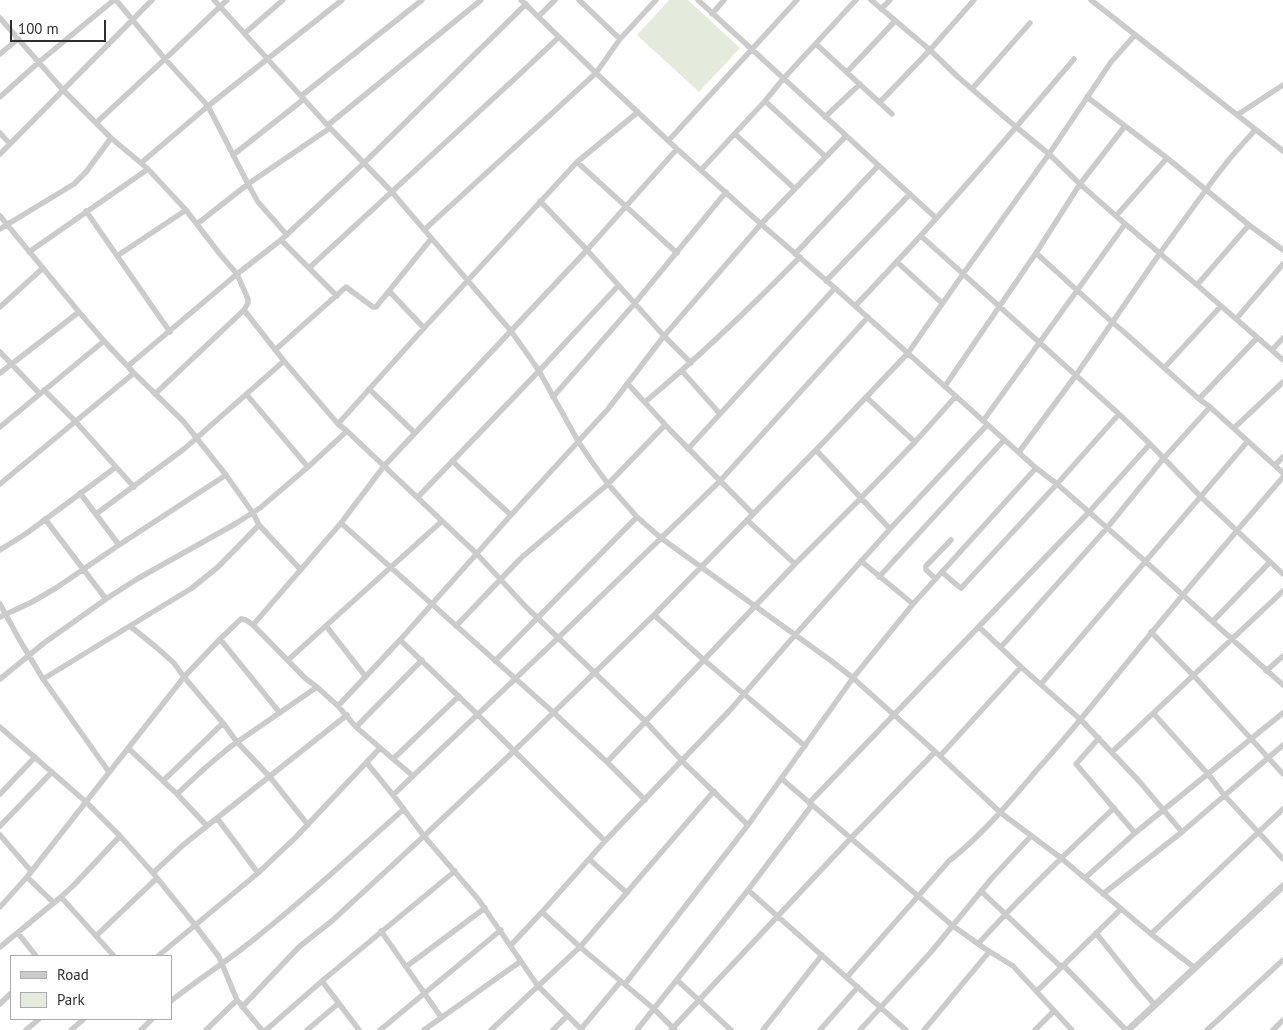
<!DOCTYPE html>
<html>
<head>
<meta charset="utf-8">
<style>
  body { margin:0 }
  #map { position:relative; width:1283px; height:1030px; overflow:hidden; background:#fff; font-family:"PT Sans",sans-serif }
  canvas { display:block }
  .legend { position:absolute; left:10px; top:955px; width:162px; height:65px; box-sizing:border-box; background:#fff; border:1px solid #ababab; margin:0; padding:6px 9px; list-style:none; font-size:15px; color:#2e2e2e }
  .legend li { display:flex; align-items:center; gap:10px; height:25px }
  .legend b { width:25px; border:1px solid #ababab }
  .scale { position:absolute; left:10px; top:20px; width:96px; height:22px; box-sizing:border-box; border:2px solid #2e2e2e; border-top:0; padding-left:6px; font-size:15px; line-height:18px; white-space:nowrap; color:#2e2e2e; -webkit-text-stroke:4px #fff; paint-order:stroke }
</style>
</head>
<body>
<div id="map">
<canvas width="1283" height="1030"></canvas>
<ul class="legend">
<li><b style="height:6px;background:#cbcbcb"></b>Road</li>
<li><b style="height:14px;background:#e4ebdc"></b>Park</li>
</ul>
<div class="scale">100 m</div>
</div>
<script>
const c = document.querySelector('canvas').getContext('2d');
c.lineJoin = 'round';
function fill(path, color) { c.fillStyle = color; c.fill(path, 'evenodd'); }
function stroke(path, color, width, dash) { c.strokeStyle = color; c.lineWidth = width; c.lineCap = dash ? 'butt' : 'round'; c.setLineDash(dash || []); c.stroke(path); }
fill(new Path2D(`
  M669,0H688L740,48L699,92L637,35Z`), '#e4ebdc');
stroke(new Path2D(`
  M116,0L165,59L208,106L248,184L258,202L287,235
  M214,0L330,128L391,191L511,331L528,355L539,371L578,441L592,462L608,484L637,517L661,538L755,606L830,660L853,678L940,756L1001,813L1061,858L1151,934L1195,968
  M521,0L596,73L677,149L761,224L835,288L1036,468L1057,484L1145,561L1283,685
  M579,0L620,39
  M698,0L936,218
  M871,0L930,50L958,77L1016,127L1049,154L1080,184L1116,216L1197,285L1283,360
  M1091,0L1283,151
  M881,9L890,0
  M712,14L724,0
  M539,16L555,0
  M0,18L63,90L111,138L148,169L186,210L219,253L237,274L248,299V303L244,310L155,394
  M245,33L283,0
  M816,44L892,114
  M0,54L18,39
  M847,72L895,21
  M972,89L1030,23
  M301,96L422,0
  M0,97L39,62L114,0
  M1087,97L1167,158L1249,225L1283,250
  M765,101L826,157
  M880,102L930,50L974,0
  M1237,115L1283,85
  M825,117L860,84
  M96,123L165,59L227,0
  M328,125L481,0
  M0,133L10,144
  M735,134L795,189
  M669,140L797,0
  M0,154L152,0
  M233,155L304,99
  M577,162L638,112
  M141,163L208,106L342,0
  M701,170L765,101L783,79L856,0
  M540,201L587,250L664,336L691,363
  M86,211L170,332
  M0,216L79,312L104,341L134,373L183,421L226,475L253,513L259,525L301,570
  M1116,216L1167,158
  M197,224L248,184L330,128
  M0,229L74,184L86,172L111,138
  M424,230L596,73L620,39L656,0
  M921,236L1119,414L1150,444L1201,497L1283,574
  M281,240L337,296
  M29,252L148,169
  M1036,253L1112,322L1124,332L1199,399L1210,407L1283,473
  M795,254L878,166
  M117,256L186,210
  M897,262L942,303
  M309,268L522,72L559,37
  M826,281L910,194
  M1197,285L1249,225
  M389,291L424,328
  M855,306C931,227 1003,143 1074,59
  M0,307L43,268
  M244,310L284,361L338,424L347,431L477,554L526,607L645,721L682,761L748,825
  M1236,319L1283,264
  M275,350L346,287L373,307H376L431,239
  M1272,350L1283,338
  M0,352L40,394
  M128,366L237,274L281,240L364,163L526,4
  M1164,368L1221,306
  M682,371L720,414
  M0,373L79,312
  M628,384L670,430L753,514
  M945,386L1036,253L1080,184L1125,126
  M369,389L415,433
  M44,390L75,421L134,487
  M247,395L308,467
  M553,397L635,303L726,192
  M866,397L915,442
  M1199,399L1257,338
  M645,402C699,357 750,308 800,257
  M983,421L1125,224
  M338,424L424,328L577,162L677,253
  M0,427L104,341
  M1234,428L1283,382
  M688,449L835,288
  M816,450L890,529
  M1019,452L1076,375L1160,253L1216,176L1231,157L1255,130
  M452,461L511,515
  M1275,465L1283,457
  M0,484L134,373
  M80,493L119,545
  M418,497L539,371L618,286
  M96,514L184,449L284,361
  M45,519L106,599
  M747,520L795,564
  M341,523L554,713L607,762L645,800
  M0,550L27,533L116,467
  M861,561L913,604
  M942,572L958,586L961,588L963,586L1057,484L1119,414
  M879,577L1004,440
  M936,579L926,570V566L951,540
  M0,604L19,639L43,679L109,772
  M654,615L704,660L805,746
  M0,617L32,602L56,588L119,545L226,475
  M1213,621L1270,562
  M130,626L156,647L174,663L184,677L223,723L237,742L270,777L308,825
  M326,626L366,677
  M456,626L521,558L608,484L665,425
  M979,627L1021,667L1081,720L1139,781L1182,832
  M1151,632L1194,676L1283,774
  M220,639L280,713
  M400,640L477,714L605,841
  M1001,647L1107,528L1163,459L1210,407
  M288,660L442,521
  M495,661L637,517
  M1266,671L1283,656
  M0,679L44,643L106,599L137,579L235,524L260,508L308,467L347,431
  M43,679L192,588L218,567L259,525
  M1041,684L1248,441
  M317,687L338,706L356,727L393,759L459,696
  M338,706L400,640L511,515L608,409L664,336L761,224L846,136
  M1154,714L1208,774L1225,796L1283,859
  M0,727L85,801L120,836L153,873L195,925L219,957L237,1000L262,1030
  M356,727L422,660
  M1099,738L1076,764L1135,833
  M128,748L177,794L205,768L230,747L317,687L306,679L253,625
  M1112,752L1283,591
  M940,756L1021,667
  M393,759L413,776
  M607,762L795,564L861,498L915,442L956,396
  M367,763L393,795L424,836L478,899L538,986L582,1030
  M782,779L953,926L984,948L1013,966L1072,1030
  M163,781L223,723
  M0,794L35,757
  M177,794L207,826
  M393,795L558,638L720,481L868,317
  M809,803L1089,512L1150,444
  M217,818L258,873
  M0,826L52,772
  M0,835L31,871
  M590,860L627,893
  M153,873L182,846L207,826L347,715
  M27,877L54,903
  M1085,878L1135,833L1283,713
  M748,890L906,1030
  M981,891L1061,967
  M1103,894L1182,832L1283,745
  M61,897L114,956
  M0,907L27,877L184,677L220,639L241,619L246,620L253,625L341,523L384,466L587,250L677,149
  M542,912L580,947L654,1009L675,1030
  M381,931L441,1017
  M18,933L36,956
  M1096,933L1135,982L1155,1005
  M1151,934L1283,809
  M96,936L157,878
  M978,944C1021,896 1067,852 1114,808
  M511,945L542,912L605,841L731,709L795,635L890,529L987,425
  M0,947L61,897L74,885L120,836
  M158,956L258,873L295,838L380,748
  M1063,965L1126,1030
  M407,966L485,908
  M847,977L949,861C982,835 1009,803 1036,771C1062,742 1087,712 1112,681C1168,612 1225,544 1283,477
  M677,980L731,1030
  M322,981L359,1030
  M625,984L748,825L853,678L913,604L1036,468
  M1037,991L1121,909
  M171,1001C196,981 223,964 248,944C302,902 352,855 404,809
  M0,1004L10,994
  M242,1007L299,947L333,920L424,836L514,751L654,615L816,450L908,353L963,274L1049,154L1111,62L1135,35
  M581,1029L621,981
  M26,1030L39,1019
  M71,1030L84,1019
  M141,1030L152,1019
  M206,1030L237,1000
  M266,1030L322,981L455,871
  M307,1030L339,1003
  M380,1030L501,930
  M424,1030L521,961
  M491,1030L580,947L714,791
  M553,1030L567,1016
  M637,1030L748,890L812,805
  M671,1030L851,838L935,752
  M763,1030L822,955
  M820,1030L858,987
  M860,1030L931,952L992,878L1031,836
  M924,1030L989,952
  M1035,1030L1054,1011
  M1207,1030L1283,960
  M1273,1030L1283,1020`), '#cbcbcb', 5.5);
stroke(new Path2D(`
  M1128,1030L1283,886`), '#cbcbcb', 7);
</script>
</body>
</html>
